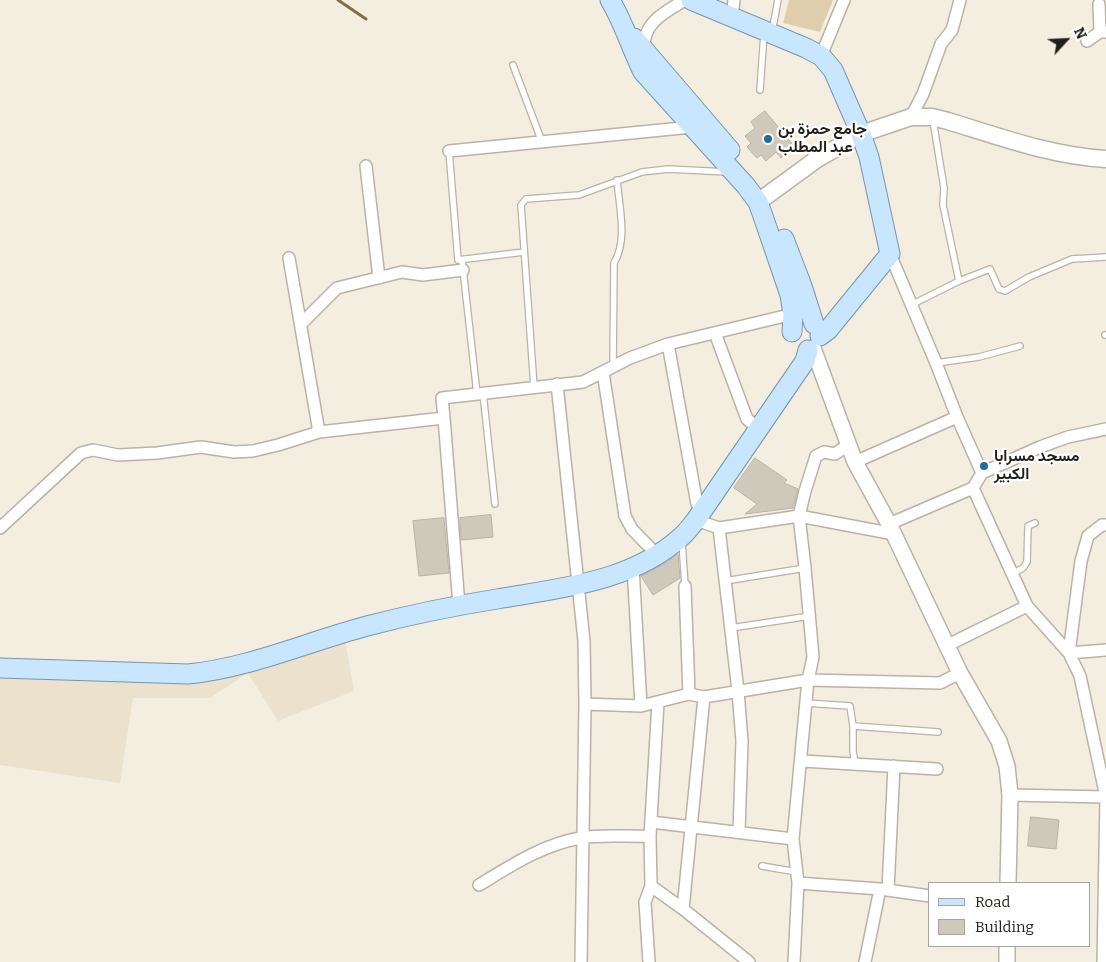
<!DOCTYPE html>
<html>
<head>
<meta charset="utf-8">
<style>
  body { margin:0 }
  #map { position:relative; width:1106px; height:962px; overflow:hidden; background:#f4eee1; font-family:Bitter,serif }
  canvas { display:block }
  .legend { position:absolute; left:928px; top:882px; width:162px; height:65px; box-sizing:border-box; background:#fff; border:1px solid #a6a5a3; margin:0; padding:6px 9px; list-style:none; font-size:15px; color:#211f1a }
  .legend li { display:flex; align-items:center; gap:10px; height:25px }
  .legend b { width:25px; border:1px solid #a6a5a3 }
  .north { position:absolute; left:1041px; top:15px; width:50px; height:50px; -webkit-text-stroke:4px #fff; paint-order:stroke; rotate:65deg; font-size:14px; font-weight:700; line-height:20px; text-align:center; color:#211f1a }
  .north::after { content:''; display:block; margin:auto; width:18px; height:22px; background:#211f1a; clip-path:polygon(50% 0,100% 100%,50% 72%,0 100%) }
</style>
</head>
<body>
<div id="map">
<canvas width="1106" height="962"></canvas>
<ul class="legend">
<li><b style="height:6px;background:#c8e6fd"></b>Road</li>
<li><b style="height:14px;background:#cfc9bc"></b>Building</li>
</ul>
<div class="north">N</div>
</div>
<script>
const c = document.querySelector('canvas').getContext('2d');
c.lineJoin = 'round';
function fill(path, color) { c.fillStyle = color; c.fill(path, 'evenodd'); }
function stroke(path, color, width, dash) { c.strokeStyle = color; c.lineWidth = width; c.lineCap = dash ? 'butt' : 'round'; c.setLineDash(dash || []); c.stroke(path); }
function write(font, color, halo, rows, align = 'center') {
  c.font = font + ' Bitter,Vazirmatn,serif'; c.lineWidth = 4.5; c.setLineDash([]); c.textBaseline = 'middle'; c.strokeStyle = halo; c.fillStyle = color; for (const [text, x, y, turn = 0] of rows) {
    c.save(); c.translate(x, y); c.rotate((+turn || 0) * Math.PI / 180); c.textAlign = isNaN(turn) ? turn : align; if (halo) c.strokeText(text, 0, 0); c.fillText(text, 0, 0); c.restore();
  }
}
fill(new Path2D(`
  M345,640L354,691L278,721L248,673L210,698H133L120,783L0,765V673L201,680Z`), '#ebe1cd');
fill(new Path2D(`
  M789,0H833L820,32L783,23Z`), '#dfceab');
stroke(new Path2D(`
  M338,0L366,19`), '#806f49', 3);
const building = new Path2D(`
  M765,111L794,146L781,158L776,152L766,161L761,155L757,158L747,147L751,143L745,136L755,128L751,122Z
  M755,458L787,480L784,483L798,489L793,508L745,514L757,504L734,488Z
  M491,515L493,537L461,540L460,518Z
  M444,518L449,573L419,576L413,521Z
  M678,554L680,578L653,595L641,576L667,562Z
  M1031,817L1059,820L1056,849L1028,846Z`);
fill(building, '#cfc9bc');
stroke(building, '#b8b2a6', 1);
const service = new Path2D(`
  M772,32L778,0
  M513,65L542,142
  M760,90L764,33
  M933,120L944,188L943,205L959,281
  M449,151L458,260L524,252
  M462,260L477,394
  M911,305L959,281L990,269L999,289L1005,291L1029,277L1072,259L1106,257
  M1105,335H1106
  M936,363L979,357L1020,346
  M613,367L614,263C628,240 619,206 617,180
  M534,387L521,205L526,199L579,195L642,172L668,169L727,172
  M483,393L495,504
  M682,541L685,586
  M1012,574L1023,568L1027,562L1028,526L1035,523
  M725,581L805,568
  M731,628L810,616
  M806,703L850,706L853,726V751L855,764
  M853,726L938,732
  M762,866L797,872`);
const minor = new Path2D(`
  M1099,4L1100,32
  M732,18L734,0
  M1087,41L1100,32H1106
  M644,50C642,23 665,12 685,0
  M821,56L844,0
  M911,117L923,94L941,44L952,30L960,0
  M449,151L692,127
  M366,166L379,278
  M890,254L936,363L957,417L982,473L973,488L1027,606L1069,653L1080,676L1106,797L1103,962
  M289,258L319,432
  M301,324L337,288L402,272L423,275L463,270
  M715,333L747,419L759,429
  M668,344L697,504L703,511
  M603,372L625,516L632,529L657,555
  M557,384L584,641L585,704L581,962
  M444,418L442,398L583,382L630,358L668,344L793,314
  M855,462L957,417
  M982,473L1040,447L1068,437L1106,429
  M696,520L719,528L799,516L894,534
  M889,524L973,488
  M1106,525H1102L1088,536L1081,561L1069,653L1106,650
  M0,528L81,453L93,450L118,455L157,453L201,447L234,452L253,451L278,445L319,432L444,418L459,605
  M719,528L738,691L742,741L739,832
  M633,567L641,706
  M685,586L689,694
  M948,645L1027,606
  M658,703L650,836L651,886L683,909L749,962
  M585,704L641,706L689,694L704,697L808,680L940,683L960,673
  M802,761L937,769
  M1010,795L1106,797
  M651,822L793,839
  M798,883L880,889L930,896
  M479,885C512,865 542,845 580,838C600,834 629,837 650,836
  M888,890L894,766
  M683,909L704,697
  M649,962L645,902L651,886
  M794,962L798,883L793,839L808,680L813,657L805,568L799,516L805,491L816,456L824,452L835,454L849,444
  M865,962L880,889`);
const tertiary = new Path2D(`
  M813,348L855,462L889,524L960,673L999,741L1007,766L1010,795L1008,883
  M1007,962V946`);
const secondary = new Path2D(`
  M758,202L817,159L861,134L911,117H932L948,121C1000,137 1052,156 1106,159`);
const primary = new Path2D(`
  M610,0C624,23 631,48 643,72L746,186L758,202L764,219L790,295L793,314L792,332
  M691,0L806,48L821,56L833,70L861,134L869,157L890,254L828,330L820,336
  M634,38L730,150
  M784,239L802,286L814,324
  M0,668L188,674C249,668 307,642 367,626C409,615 453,606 497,599C560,588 632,582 681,537C687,532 691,526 696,520L805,361L808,350`);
stroke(service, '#b9b3a6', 8);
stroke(minor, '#b9b3a6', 14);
stroke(tertiary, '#b9b3a6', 18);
stroke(secondary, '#b9b3a6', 19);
stroke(primary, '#7695ad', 21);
stroke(service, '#fff', 5.5);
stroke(minor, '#fff', 11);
stroke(tertiary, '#fff', 15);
stroke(secondary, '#fff', 16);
stroke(primary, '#c8e6fd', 19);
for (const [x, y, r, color] of [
  [768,139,5,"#206d9f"],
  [984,466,5,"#206d9f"]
]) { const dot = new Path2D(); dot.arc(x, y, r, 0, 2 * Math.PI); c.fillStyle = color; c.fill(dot); stroke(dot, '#fff', 2); }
write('bold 16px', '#211f1a', '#fff', [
  ["جامع حمزة بن",778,130],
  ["عبد المطلب",778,148],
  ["مسجد مسرابا",994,457],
  ["الكبير",994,475]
], 'left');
</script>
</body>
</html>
